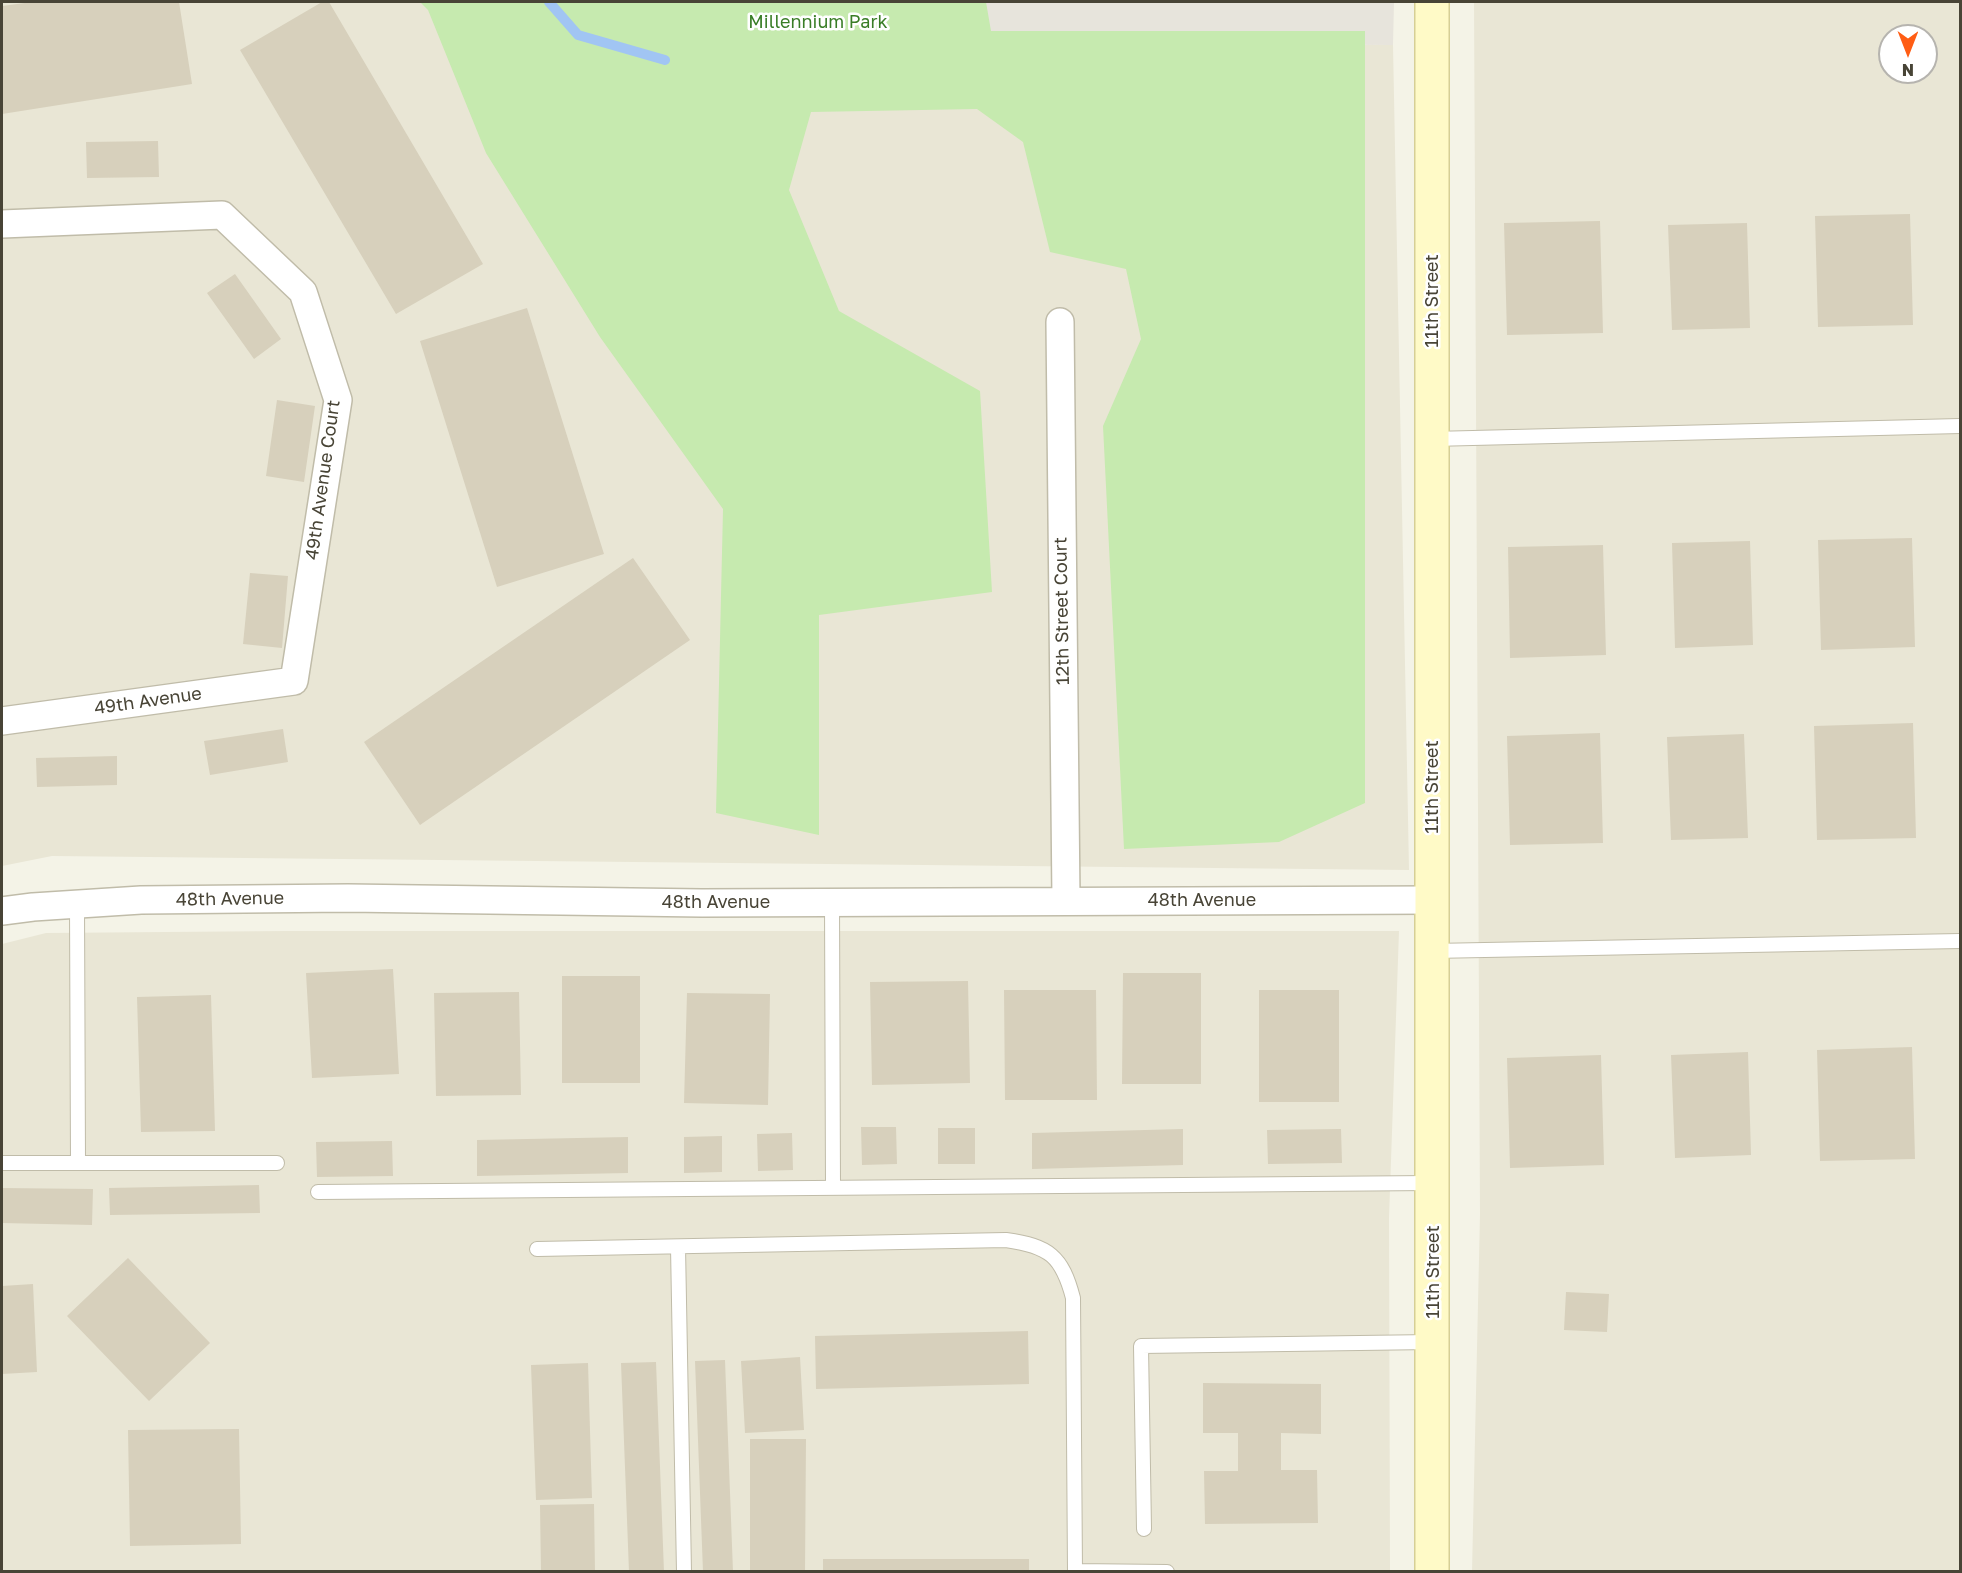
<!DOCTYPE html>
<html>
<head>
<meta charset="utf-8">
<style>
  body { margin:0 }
  #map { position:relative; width:1962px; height:1573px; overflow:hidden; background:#f4f3e7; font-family:"Golos Text",sans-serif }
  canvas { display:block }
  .frame { position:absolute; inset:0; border:3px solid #484436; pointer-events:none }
  .north { position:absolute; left:1878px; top:24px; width:60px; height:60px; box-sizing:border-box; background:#fff; border:2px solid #b6b4af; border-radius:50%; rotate:180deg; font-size:16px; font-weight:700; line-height:24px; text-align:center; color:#484436 }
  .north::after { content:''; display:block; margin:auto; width:21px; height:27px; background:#ff5d14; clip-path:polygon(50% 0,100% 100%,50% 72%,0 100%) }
</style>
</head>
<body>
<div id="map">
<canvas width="1962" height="1573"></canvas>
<div class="frame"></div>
<div class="north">N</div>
</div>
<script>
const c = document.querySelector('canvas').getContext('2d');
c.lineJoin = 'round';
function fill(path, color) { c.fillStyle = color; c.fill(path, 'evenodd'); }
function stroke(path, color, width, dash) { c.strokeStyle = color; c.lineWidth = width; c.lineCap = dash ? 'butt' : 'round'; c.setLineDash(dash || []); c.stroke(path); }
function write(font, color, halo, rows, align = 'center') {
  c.font = font + ' "Golos Text",sans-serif'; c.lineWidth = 5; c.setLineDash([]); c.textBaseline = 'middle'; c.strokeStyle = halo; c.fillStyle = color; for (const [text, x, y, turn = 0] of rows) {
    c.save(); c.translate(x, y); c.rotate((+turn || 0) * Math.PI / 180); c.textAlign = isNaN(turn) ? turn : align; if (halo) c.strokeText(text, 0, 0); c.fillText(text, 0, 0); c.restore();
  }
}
fill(new Path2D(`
  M2,2H693L942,43L1393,45L1409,870L52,856L2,866Z
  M1474,2H1960V1571L1472,1572L1480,1214ZM1890,36H1926V72H1890Z
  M286,931H1399L1389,1218L1390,1571H2V944L46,933Z`), '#e9e6d5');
fill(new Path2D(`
  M942,2H1394L1393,45L942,43Z`), '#e7e4dc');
fill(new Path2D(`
  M420,2H986L991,31H1365V803L1279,842L1124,849L1103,426L1141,339L1126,269L1050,252L1023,142L977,109L811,112L789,190L839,311L980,391L992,592L819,615V835L716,813L723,509L600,337L486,153L428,10Z`), '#c6eaaf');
stroke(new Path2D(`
  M549,2L578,35L665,60`), '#a1c5f3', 10);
fill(new Path2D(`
  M32,2H179L192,84L2,114V6Z
  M322,2H329L483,264L396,314L240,50Z
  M158,141L159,177L87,178L86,142Z
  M1910,214L1913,325L1818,327L1815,216Z
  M1600,221L1603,333L1507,335L1504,223Z
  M1747,223L1750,328L1672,330L1668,225Z
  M235,274L281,339L254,359L207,293Z
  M527,308L604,554L497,587L420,341Z
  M277,400L315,406L304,482L266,476Z
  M1912,538L1915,647L1821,650L1818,540Z
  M1750,541L1753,645L1675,648L1672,543Z
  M1603,545L1606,655L1510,658L1508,547Z
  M633,558L690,640L420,825L364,742Z
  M250,573L288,576L282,648L243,644Z
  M1913,723L1916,838L1817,840L1814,726Z
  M283,729L288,762L210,775L204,741Z
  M1600,733L1603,843L1510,845L1507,736Z
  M1744,734L1748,838L1671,840L1667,737Z
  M117,756V785L37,787L36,758Z
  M393,969L399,1074L312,1078L306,973Z
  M1123,973H1201V1084H1122Z
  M562,976H640V1083H562Z
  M968,981L970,1083L872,1085L870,982Z
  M1004,990H1096L1097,1100H1005Z
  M1259,990H1339V1102H1259Z
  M519,992L521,1095L436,1096L434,993Z
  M687,993L770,994L768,1105L684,1103Z
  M211,995L215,1131L141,1132L137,997Z
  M1912,1047L1915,1159L1820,1161L1817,1050Z
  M1748,1052L1751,1155L1675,1158L1671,1055Z
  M1601,1055L1604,1165L1510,1168L1507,1058Z
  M861,1127H896L897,1164L862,1165Z
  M938,1128H975V1164H938Z
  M1183,1129V1165L1032,1169V1133Z
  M1341,1129L1342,1163L1268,1164L1267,1130Z
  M792,1133L793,1170L758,1171L757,1134Z
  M722,1136V1172L684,1173V1137Z
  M628,1137V1173L477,1176V1140Z
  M392,1141L393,1176L317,1177L316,1142Z
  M259,1185L260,1213L110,1215L109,1188Z
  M2,1188L93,1189L92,1225L2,1223Z
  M128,1258L210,1343L149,1401L67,1316Z
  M33,1284L37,1372L2,1374V1286Z
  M1566,1292L1609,1294L1607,1332L1564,1330Z
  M1028,1331L1029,1384L816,1389L815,1336Z
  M800,1357L804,1430L745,1433L741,1361Z
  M725,1360L733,1572H703L695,1361Z
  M656,1362L664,1572H629L621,1363Z
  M588,1363L592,1498L536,1500L531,1365Z
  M1203,1383L1321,1384V1434L1281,1433V1470H1317L1318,1523L1205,1524L1204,1471H1238V1433H1203Z
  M239,1429L241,1544L130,1546L128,1430Z
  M750,1439H806L805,1572H750Z
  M594,1504L595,1572H541L540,1505Z
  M823,1559H1029V1572H823Z`), '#d7d0bc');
const lane = new Path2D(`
  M1432,439L1960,426
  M832,901L833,1186
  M77,905L78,1163
  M1432,951L1960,941
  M2,1163H277
  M318,1192L1431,1183
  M678,1247L684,1572
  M537,1249L1006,1240C1049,1246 1062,1256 1073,1298L1075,1572
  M1144,1529L1141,1346L1432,1342
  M1075,1571L1167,1572`);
const street = new Path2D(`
  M2,224L222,215L303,292L338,400L294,681L2,721
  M1060,322L1066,900
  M2,911L33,907L141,900L348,898L702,903L1432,900`);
const secondary = new Path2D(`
  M1432,2V1572`);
stroke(lane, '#c0bca9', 16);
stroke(street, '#c0bca9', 30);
stroke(secondary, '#d6cf95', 36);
stroke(lane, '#fff', 14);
stroke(street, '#fff', 27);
stroke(secondary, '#fffac7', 33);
write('18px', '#397d26', '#fff', [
  ["Millennium Park",818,22]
]);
write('18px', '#484436', '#fff', [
  ["11th Street",1432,301,-90],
  ["49th Avenue Court",323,480,-82],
  ["12th Street Court",1062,611,-91],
  ["49th Avenue",148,701,-8],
  ["11th Street",1432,787,-90],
  ["48th Avenue",230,899,-1],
  ["48th Avenue",1202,900],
  ["48th Avenue",716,902],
  ["11th Street",1433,1272,-90]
]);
</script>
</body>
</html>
